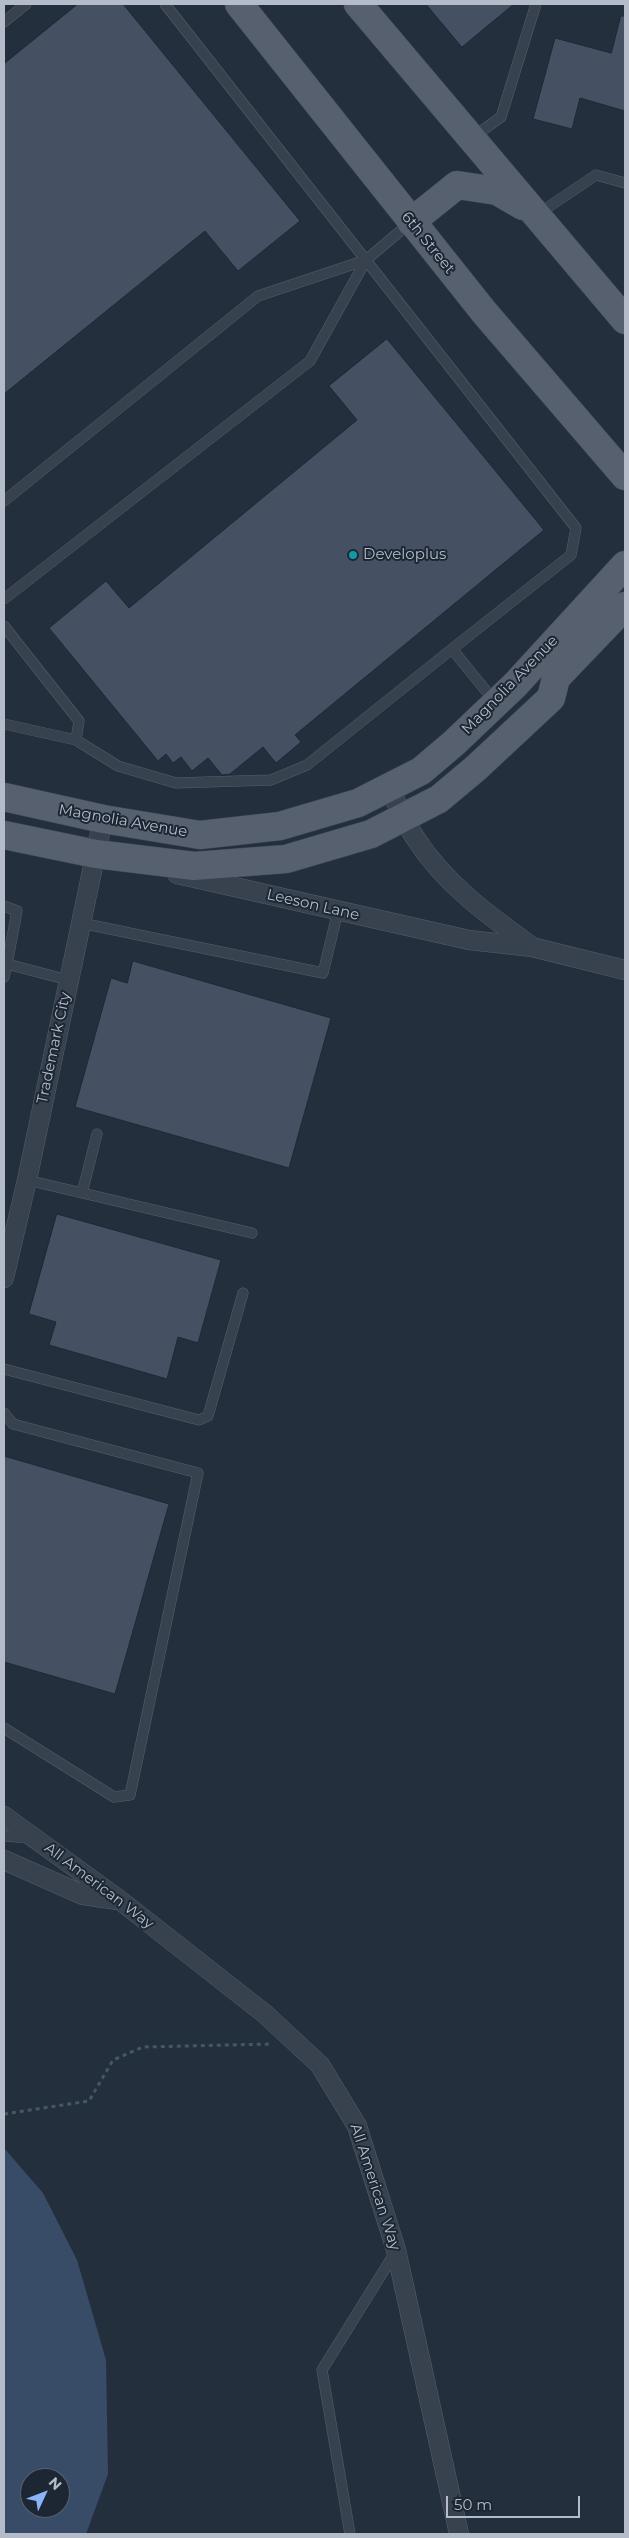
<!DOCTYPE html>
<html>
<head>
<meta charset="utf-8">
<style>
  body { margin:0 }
  #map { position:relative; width:629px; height:2538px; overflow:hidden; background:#242f3e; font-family:Montserrat,sans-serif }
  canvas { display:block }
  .frame { position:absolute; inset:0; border:5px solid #b4bcc9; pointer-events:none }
  .north { position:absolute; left:20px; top:2468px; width:50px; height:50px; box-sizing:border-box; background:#1d2633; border:1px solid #59626f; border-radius:50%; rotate:47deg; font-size:14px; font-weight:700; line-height:20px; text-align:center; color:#b4bcc9 }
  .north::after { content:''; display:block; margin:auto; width:18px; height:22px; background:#8ab4f8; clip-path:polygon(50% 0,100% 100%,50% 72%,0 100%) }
  .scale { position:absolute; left:446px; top:2496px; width:134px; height:22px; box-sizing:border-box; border:2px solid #b4bcc9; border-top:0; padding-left:6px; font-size:15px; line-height:18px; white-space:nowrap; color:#b4bcc9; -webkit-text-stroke:4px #1d2633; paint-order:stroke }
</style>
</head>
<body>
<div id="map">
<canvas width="629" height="2538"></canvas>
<div class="frame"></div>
<div class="north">N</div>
<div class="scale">50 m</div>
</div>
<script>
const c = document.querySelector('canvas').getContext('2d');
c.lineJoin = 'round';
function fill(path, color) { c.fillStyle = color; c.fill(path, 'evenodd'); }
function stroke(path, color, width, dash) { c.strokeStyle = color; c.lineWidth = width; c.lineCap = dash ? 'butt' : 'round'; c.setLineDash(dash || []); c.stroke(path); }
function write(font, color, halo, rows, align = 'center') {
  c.font = font + ' Montserrat,sans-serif'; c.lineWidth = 4; c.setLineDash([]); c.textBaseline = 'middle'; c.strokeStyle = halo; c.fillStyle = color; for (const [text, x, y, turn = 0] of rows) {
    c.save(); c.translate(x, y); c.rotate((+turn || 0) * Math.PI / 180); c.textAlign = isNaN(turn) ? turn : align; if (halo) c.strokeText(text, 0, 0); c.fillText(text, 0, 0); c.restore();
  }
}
fill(new Path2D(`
  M4,2148L43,2193L77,2260L106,2360L108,2474L86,2534H4ZM30,2478H60V2508H30Z`), '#394c67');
const building = new Path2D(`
  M78,4H123L300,221L238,271L205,231L4,394V64Z
  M426,4H514L462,47Z
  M621,16H625V111L580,98L572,129L533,119L555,38L611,53Z
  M387,339L544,530L295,735L301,742L276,763L263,747L230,774L222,775L208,758L192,771L181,757L173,763L166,754L158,761L49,628L106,581L129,608L357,420L329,386Z
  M133,961L331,1018L289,1168L75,1107L111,978L127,983Z
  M57,1214L221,1260L198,1343L178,1337L167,1379L49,1345L56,1322L29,1314Z
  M4,1456L169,1504L115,1694L4,1662Z`);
fill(building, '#455162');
stroke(building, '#1f2835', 1);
const service = new Path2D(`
  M165,4L576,528L571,555L452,649L495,702
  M4,22L26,4
  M472,138L501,117L536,4
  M538,214L596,175L625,183
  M4,501L258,296L366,260
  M4,599L310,361L366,260L411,222
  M4,626L79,721L76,740
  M4,724L76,740L118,766L176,783L271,780L307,765L452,649
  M4,906L17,911L7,964L68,980
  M81,923L323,973L338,911
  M4,977L7,964
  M27,1180L252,1233
  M82,1193L97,1134
  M4,1369L199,1420L208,1416L243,1293
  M4,1413L13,1424L198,1473L130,1795L114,1797L4,1728
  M4,1836L30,1838
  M350,2534L322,2370L396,2251`);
const minor = new Path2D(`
  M389,787C397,804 405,823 416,839C445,884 488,915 531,946
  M177,874L469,940L532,947L625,970
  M4,1278L27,1180L103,819
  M4,1816L121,1901L265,2014L320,2065L357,2126L396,2250L459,2534
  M4,1860L83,1895L117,1900`);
const primary = new Path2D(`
  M239,4L484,312L625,476
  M358,4L625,320
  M411,222L457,185L497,191L523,206
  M4,797L103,819L200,835L280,826L358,803L421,771L454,743L515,685L625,565
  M4,835L96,854L194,866L286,859L371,834L439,799L476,768L551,698L556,678L625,606`);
stroke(service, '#565f6c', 11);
stroke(minor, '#565f6c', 20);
stroke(primary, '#414a57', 29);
stroke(new Path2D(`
  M4,2114L89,2101L113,2060L143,2047L271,2044`), '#44595c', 3, [4, 4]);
stroke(service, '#38414e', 10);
stroke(minor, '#38414e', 19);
stroke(primary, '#56606e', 28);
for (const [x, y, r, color] of [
  [353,555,5,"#0f9aa8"]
]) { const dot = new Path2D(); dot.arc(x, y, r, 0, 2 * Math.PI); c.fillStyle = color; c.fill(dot); stroke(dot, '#1d2633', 2); }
write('15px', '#b4bcc9', '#1d2633', [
  ["6th Street",428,243,51],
  ["Magnolia Avenue",510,685,-46],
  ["Magnolia Avenue",123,821,10],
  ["Leeson Lane",313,905,13],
  ["Trademark City",54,1048,-78],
  ["All American Way",99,1886,37],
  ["All American Way",375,2187,72]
]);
write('15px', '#b4bcc9', '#1d2633', [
  ["Developlus",363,555]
], 'left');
</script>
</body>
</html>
